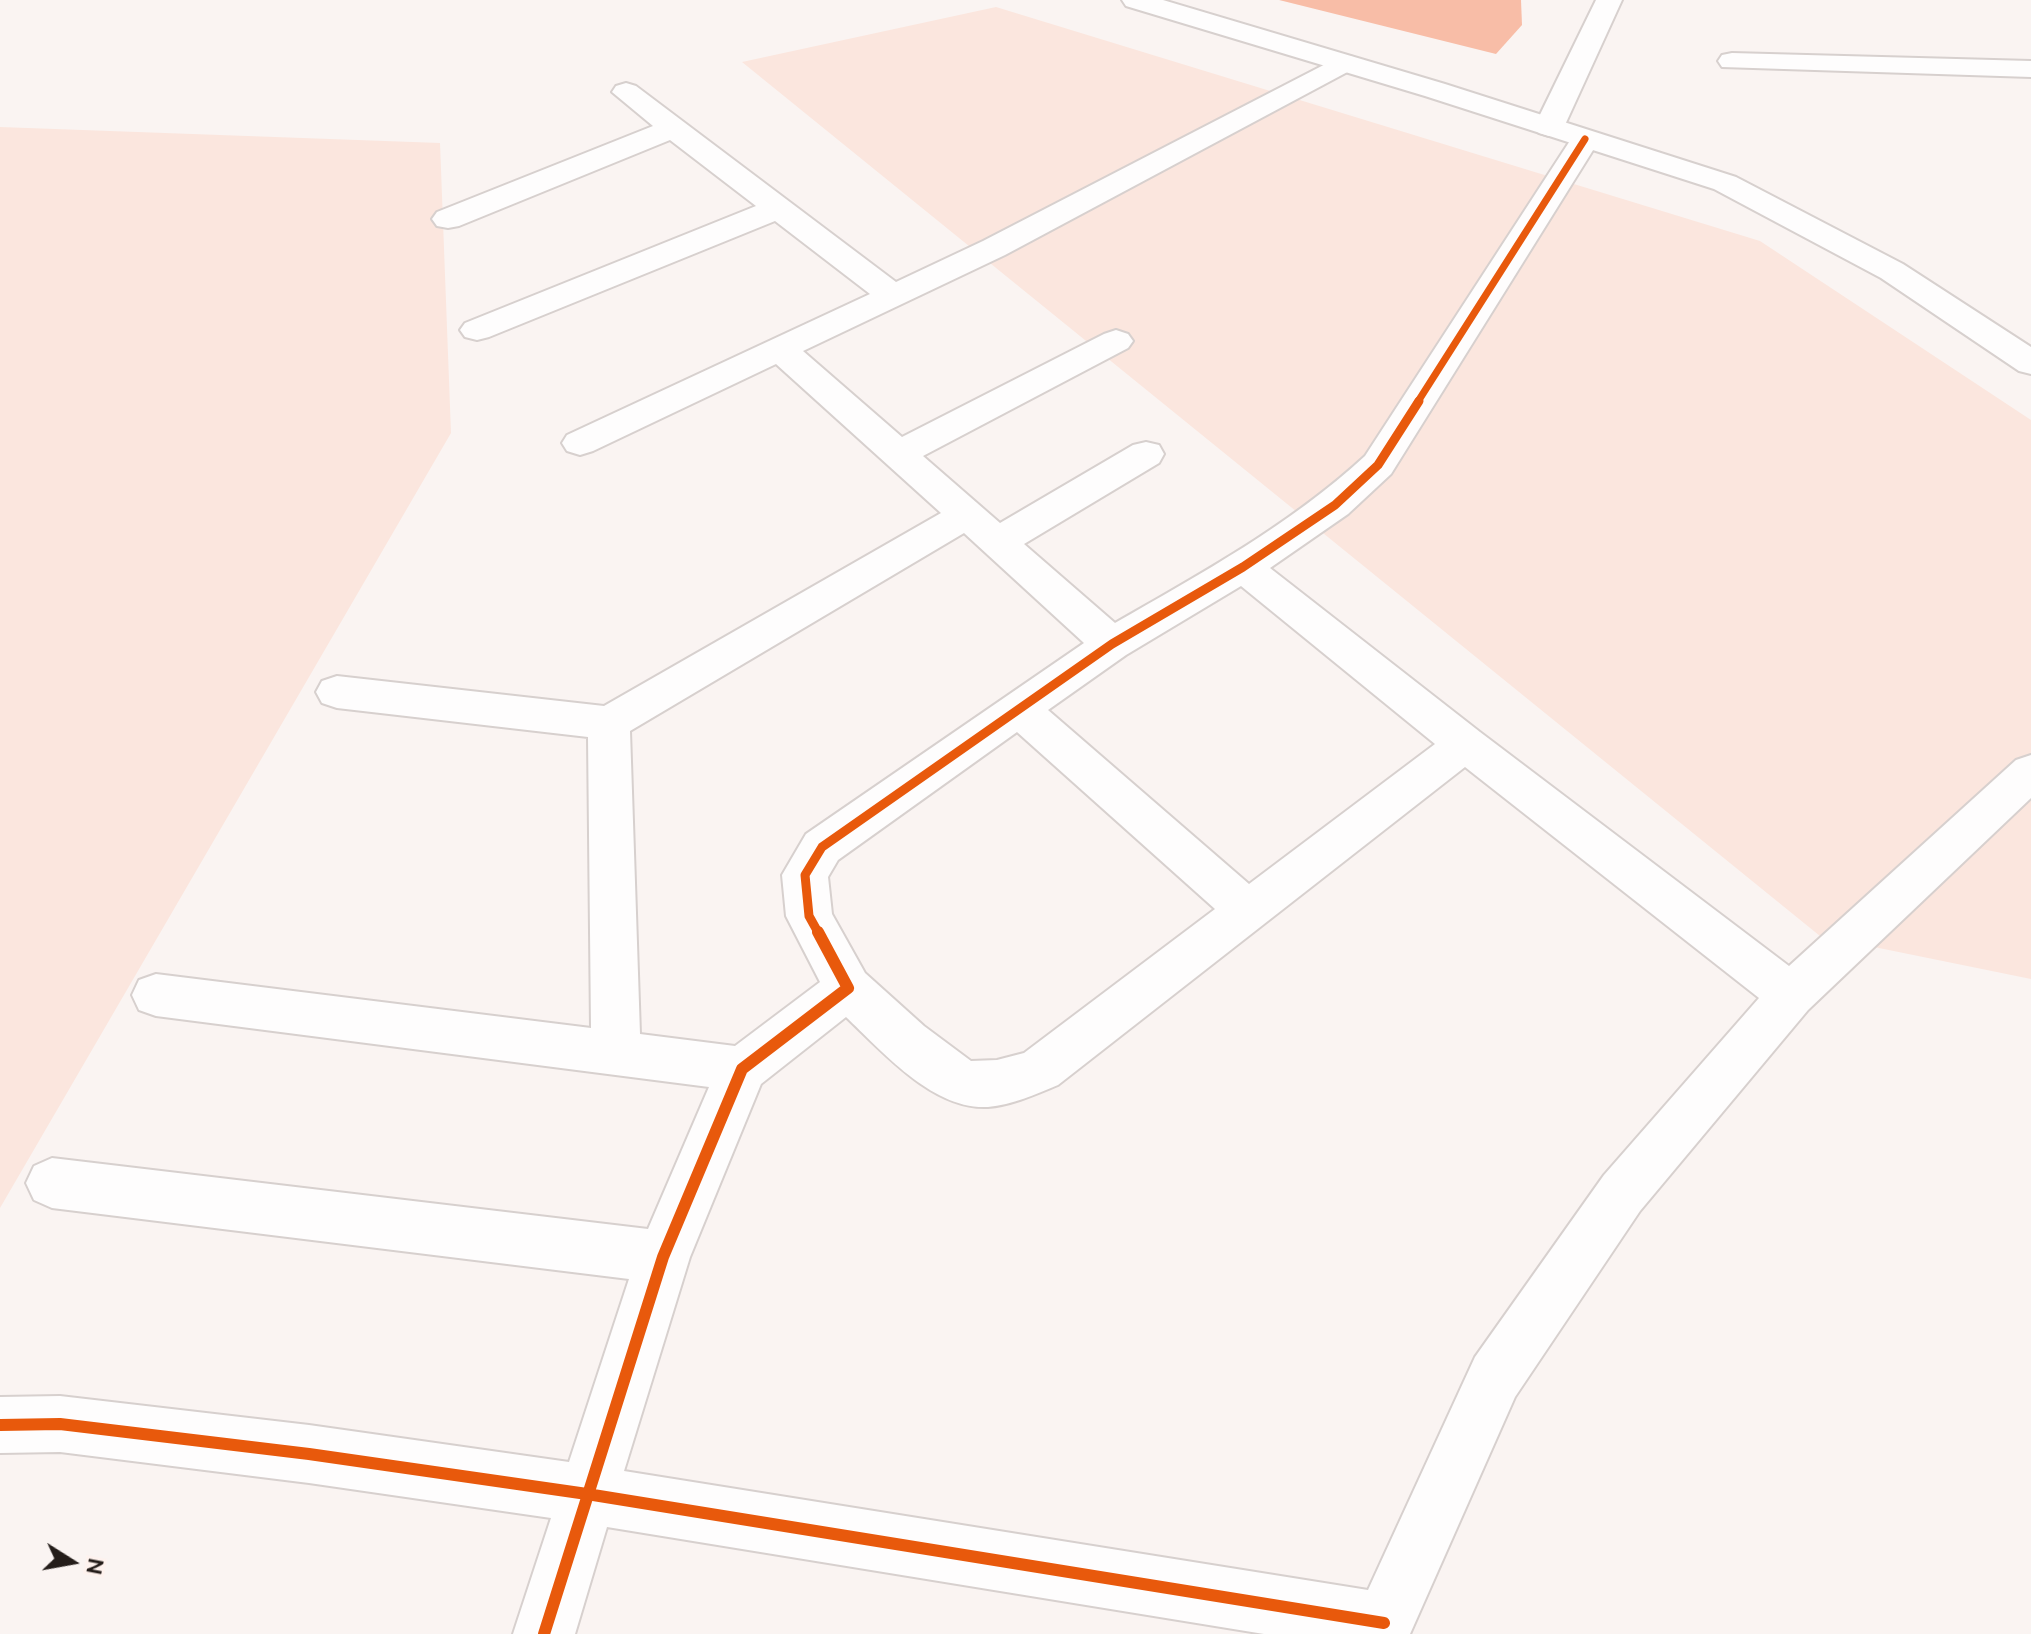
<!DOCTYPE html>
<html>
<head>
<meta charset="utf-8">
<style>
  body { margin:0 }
  #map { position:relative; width:2031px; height:1634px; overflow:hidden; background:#faf4f2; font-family:Ubuntu,sans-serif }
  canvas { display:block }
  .north { position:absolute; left:32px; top:1522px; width:80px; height:80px; -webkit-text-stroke:6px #fef2ee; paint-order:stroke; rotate:101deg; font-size:22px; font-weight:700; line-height:32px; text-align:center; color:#241d1a }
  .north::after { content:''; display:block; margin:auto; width:28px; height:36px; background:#241d1a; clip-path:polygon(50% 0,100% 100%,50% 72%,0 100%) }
</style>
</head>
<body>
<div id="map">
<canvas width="2031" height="1634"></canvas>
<div class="north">N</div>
</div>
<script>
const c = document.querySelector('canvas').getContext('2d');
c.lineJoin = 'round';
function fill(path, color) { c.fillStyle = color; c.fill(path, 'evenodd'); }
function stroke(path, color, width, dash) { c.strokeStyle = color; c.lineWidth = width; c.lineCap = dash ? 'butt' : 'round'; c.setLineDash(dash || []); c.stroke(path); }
fill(new Path2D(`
  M996,7L1760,241L2031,420V979L1820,936L742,62Z
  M0,127L440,143L451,433L0,1208Z`), '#fbe6de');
fill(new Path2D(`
  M1279,0H1521L1522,25L1496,54Z`), '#f8bda7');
const minor = new Path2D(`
  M1596,0H1622L1564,127L1559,133L1549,136L1539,133L1534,127Z
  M1732,53L2031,61V77L1722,67L1718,61L1722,55Z
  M1343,55L1353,57L1357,63L1353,69L1005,255L803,351L902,437L1104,334L1116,330L1128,334L1133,341L1128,348L923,456L1000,523L1133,445L1146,442L1159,445L1164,454L1159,463L1024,544L1115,623C1202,573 1290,525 1365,456L1575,133L1585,130L1595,133L1600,139L1391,474L1348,514L1270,568L1480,732L1789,966L2016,760L2031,755V798L1808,1010L1640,1211L1515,1397L1410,1634H1264L607,1527L575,1634H513L551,1518L309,1483L60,1452L0,1453V1397L60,1396L309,1425L569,1462L629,1279L52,1208L34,1200L26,1183L34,1166L52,1158L648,1229L709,1087L156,1016L139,1010L132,995L139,980L156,974L591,1028L588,737L337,708L322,703L316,692L322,681L337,676L604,706L941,513L776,364L593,451L580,455L567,451L562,443L567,435L870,294L775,221L489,337L477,340L465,337L460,330L465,323L756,206L670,140L459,226L448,228L437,226L432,219L437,212L653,126L612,92L616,86L626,83L636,86L896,282L983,241ZM964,533L1084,643L806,834L782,875L786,916L820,982L735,1046L640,1034L630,731ZM1241,586L1435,744L1249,884L1048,710L1126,655ZM1017,732L1215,909L1024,1053L997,1060L971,1061L924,1026L865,973L832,914L828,877L838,860ZM1465,767L1759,998L1604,1175L1475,1357L1368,1590L624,1471L690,1257L761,1084L846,1017C883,1052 933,1110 988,1107C1012,1105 1036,1094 1058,1085Z`);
const tertiary = new Path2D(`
  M1122,0H1163L1445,84L1736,177L1903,264L2031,347V374L2019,371L1881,278L1714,189L1425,96L1126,6Z`);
stroke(minor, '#d7d0ce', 4);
stroke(tertiary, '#d7d0ce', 4);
fill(minor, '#fefdfd');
fill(tertiary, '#fefdfd');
stroke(new Path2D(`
  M1417,403L1585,139`), '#e8590c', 7);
stroke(new Path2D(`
  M819,934L809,916L805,875L822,847L1112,644L1243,567L1335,505L1378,465L1419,401`), '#e8590c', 9);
stroke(new Path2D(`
  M0,1425L60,1424L309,1454L587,1494L1384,1623
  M544,1634L663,1257L742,1069L848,988L818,932`), '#e8590c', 12);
</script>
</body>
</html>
